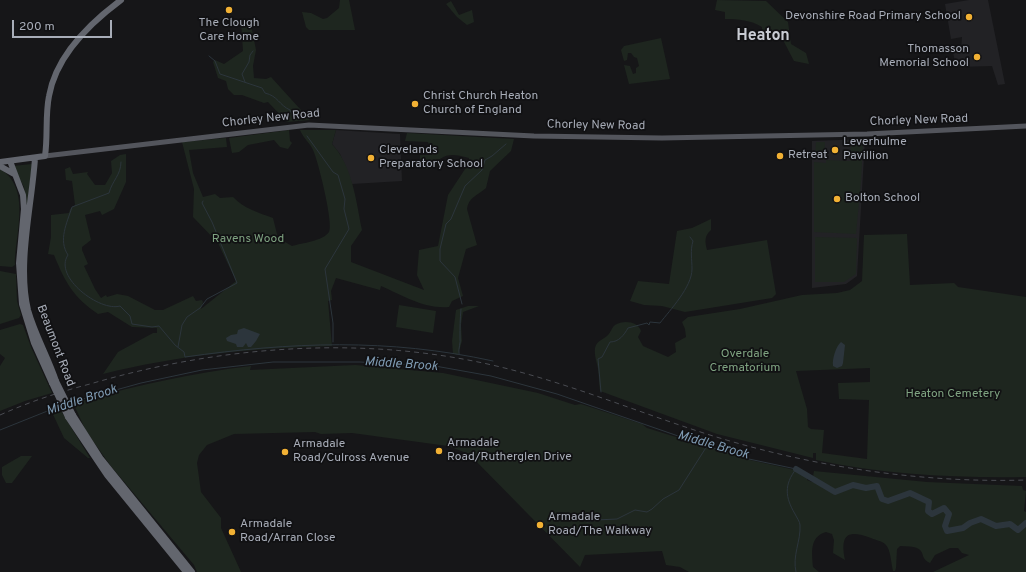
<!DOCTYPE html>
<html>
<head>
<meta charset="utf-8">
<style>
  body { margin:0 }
  #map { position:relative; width:1026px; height:572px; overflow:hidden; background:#161618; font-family:Overpass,sans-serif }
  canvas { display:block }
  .scale { position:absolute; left:12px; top:20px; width:100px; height:18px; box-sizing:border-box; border:2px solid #a8adb8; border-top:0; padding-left:5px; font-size:12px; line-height:14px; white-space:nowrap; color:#a8adb8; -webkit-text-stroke:3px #111113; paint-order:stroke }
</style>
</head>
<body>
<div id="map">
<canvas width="1026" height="572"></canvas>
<div class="scale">200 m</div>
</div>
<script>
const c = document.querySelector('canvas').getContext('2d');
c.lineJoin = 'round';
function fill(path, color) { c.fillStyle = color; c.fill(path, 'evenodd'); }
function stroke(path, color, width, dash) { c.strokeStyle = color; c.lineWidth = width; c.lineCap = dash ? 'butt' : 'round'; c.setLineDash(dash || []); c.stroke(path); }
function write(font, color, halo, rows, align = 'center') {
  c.font = font + ' Overpass,sans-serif'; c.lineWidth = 3.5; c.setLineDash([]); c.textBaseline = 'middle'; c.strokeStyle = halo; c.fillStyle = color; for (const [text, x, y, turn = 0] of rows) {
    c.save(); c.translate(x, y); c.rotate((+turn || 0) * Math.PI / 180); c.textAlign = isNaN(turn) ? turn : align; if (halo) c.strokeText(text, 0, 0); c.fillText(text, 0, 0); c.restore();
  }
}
fill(new Path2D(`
  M969,0H988L1005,84L998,85L992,66L956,67L953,52L961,51L962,37L951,39L945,4Z
  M336,130L400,134L402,181L352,184L340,154L332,144Z
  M865,139L857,276L846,284L812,288V141Z`), '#222225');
fill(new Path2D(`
  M340,0H349L355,30H309L306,27L302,12L311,13L323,19L327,18L339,8Z
  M717,0L766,1L788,22L791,44L806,53L809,64L794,61L783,40H766V36L762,33V27C751,20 738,19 725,19V12L715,10Z
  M451,1L459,15L472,10L474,22L467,25L457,17L446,4Z
  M250,20L256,50L253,66L254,78L266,79L271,77L310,120L287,122L268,102L264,103L242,95H234L228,89L226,81L218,78L213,62L215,60L224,64L243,51L241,21Z
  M661,38L670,79L629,84L624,65L630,66L633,74L636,73V68L639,66L637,58L634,57L631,53H628L627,60L624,61L621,50L624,46Z
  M289,130L290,141L292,143L288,149L280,147L274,140L248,145L239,152L232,153L229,138Z
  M300,130H336L332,144C353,167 356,201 362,230L351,246V262L424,290L417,275L419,250L438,246L448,195L469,163V158C447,152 444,155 427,169C420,166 420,162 420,155H432L428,142L405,141L407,133L514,139L511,151L490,171L486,188C478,195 468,198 467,209L477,245L466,249L458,278L463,296L452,301L449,307C424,309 404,296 381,286L380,290L336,278L331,291L332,300L328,301L332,346C255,348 178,355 103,374L118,352L153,333H157V328L132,327L108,312L98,314C73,297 65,282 54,255L48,254L51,237V215L69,213L70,209L75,205L72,181L66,180L65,169L70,167L73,174L88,172L87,174L95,185H105L112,173L111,161L120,155L126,154V182L114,209L102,215L100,211L85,215L91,240L82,247V250L88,264L84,266L95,289L101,298L106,295L107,297L117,294L128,296L155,310H163L193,296L196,301L202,300L203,302L201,309L236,281L218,243L193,217L194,189L182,142L226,138L227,147L189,150L193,173L203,197L215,194L220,198L233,197C243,208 259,213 273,218L278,238L292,246C302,243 323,241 329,232C334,225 318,160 313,150C310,143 303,138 300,130Z
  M851,141L863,142L861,181L856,234L814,232V162L826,163V160L850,161Z
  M816,142H825L824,158H815Z
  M32,164L27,208L24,187L13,166Z
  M0,169C32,188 15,234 15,265L12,267L0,266Z
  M711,219V230C704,236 705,242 707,250L767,240L776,294L772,298L685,312L662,306L644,305L630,301L638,281L669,284L677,231L692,228Z
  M907,234L910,285L954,283L958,287L1026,297V477C956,478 885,475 816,460V453H813V458L717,434L600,391C599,384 599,376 598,369C597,362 594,356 595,348C597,340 603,340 608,335C611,332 612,327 615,325C623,320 638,321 641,331L638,337L643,346L668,357L676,352L675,343L686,337L685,329L682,322L688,317L740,309L802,295L837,293L850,290L862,281L864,235ZM870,368V382L838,383L839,399L869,400L867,459L822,453L824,430L811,429L808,427L807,409L796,371Z
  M815,237L857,238L856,274L844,282H815Z
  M0,271L16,274L17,301L21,315L19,318L0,324Z
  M399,305L436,311L433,333L396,327Z
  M468,306H479L463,312L461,325L462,341L458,355L453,354L452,341L456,310Z
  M20,324L23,325L31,347L52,393L25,401L0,411V366L5,358L0,354V330Z
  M355,365L443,373L538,393L575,405L581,404L642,424L647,428L750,460L795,470L808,477L807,480L812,482L814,471L927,482L1022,486L1023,490L1026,491L1024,511L1026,512V572H933L969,555L962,553L958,548H950L935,555L930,563C916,557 932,546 900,546L897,549L896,568L895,571H893C891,564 891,549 885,544C882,541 875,540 871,538C847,529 840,535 845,560L833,553L834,540L832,534L826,532C809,537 812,553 813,567L819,572H689L680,567L666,565L662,551L585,555L580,567L469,454L448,446L352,433L321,434L315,432L234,434L207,445L199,455L197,463L201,492L221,518V528L241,572H197L194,565L110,465L86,431L75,407L81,401C138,385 192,373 251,366L250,370Z
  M58,406L90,458H88L64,438L50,408Z
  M21,456H32L12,483H6L2,475V467Z`), '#1e261f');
fill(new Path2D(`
  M244,328L260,334L256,341L251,347H248L246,343L243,347H237L236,344L227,341L226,338L231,335L237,334L238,330Z
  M841,342L845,345L843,363L842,366L837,368L833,366C832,359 836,346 841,342Z`), '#2c353c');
stroke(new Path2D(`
  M209,56L215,61L220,74L262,88L265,93C278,96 279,105 290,110L295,120
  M245,82L242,74L249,62L250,55L253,51
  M307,136L333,172L338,175L345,199L344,209L349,229L325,269L333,323V342
  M121,162C121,175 112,181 109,193L72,207C67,223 58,240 68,255C53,277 100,312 120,306L130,316L132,324L152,327L159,326L175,345L184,352L185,357C291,342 388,338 493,361
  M462,304L455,277L440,261V249L446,224L451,219L465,186L482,170L485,160L492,156L506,144
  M178,347L182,325L187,317L200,308L207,299L237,283L212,222L202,203L203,201
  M459,354C458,348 461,343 460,338C460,328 460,319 461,309
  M601,392L598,359L602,357L610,342C619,342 624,335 628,328L647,323L649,325L650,322L660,323C670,310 692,287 692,269C692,259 690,251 693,241L690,237
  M69,403L141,383L202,370L273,362H360L435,366L491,376L557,394L707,446L749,459L796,469C784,485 785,497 795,514C797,518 800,522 800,525C801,541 792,556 796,572
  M0,430L60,406
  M587,522L596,520L617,519L635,510L647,512L652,509L663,499L679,490L707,446`), '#2c353c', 1);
stroke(new Path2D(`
  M796,469L835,492L853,485L866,488L877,486L882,499L888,501L910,493L929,502L928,511L932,514L944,508L949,514L945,526L947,531L963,528L970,523L981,519L996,526L1010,524L1018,530L1026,523`), '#2c353c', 6);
stroke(new Path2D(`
  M45,156L309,125L534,136L662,138L867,134L1026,126`), '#53555c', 5);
stroke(new Path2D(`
  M35,158C32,205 17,264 28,310C35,335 48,357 56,381
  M10,161L23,195L24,209L19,263L22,304L34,343L52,383
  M0,162L45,156C48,136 45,116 49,96C56,56 90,23 121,0
  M0,166L14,174
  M73,415L101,459L192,572
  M68,417L107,475L186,572`), '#63666e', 6);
stroke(new Path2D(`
  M0,415C29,402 59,392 90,384C219,346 361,335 492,365C571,383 646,416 723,439C821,468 924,483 1026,480`), '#4a4c52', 1, [5, 4]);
stroke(new Path2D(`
  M56,381L73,415
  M52,383L68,417`), '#63666e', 6);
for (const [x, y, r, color] of [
  [229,10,4,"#f2b134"],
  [969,17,4,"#f2b134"],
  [977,57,4,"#f2b134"],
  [415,104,4,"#f2b134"],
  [835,150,4,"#f2b134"],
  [780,156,4,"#f2b134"],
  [371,158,4,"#f2b134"],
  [837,199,4,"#f2b134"],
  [439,451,4,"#f2b134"],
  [285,452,4,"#f2b134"],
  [540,525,4,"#f2b134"],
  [232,532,4,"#f2b134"]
]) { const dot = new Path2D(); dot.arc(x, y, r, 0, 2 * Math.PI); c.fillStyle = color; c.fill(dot); stroke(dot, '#111113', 1.5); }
write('12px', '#a8adb8', '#111113', [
  ["Devonshire Road Primary School",961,17,"right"],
  ["The Clough",229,24,"center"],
  ["Care Home",229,38,"center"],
  ["Thomasson",969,50,"right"],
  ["Memorial School",969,64,"right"],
  ["Christ Church Heaton",423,97],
  ["Church of England",423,111],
  ["Leverhulme",843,143],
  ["Pavillion",843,157],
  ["Clevelands",379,151],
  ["Preparatory School",379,165],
  ["Retreat",788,156],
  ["Bolton School",845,199],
  ["Armadale",447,444],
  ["Road/Rutherglen Drive",447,458],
  ["Armadale",293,445],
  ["Road/Culross Avenue",293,459],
  ["Armadale",548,518],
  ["Road/The Walkway",548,532],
  ["Armadale",240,525],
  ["Road/Arran Close",240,539]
], 'left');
write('12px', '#a8adb8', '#111113', [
  ["Chorley New Road",271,119,-6],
  ["Chorley New Road",919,121,-2],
  ["Chorley New Road",596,126,1],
  ["Beaumont Road",55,346,69]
]);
write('12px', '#7fa381', '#111113', [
  ["Ravens Wood",248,240],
  ["Overdale",745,355],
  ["Crematorium",745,369],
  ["Heaton Cemetery",953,395]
]);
write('italic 13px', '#7f9bb3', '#111113', [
  ["Middle Brook",401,365,4],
  ["Middle Brook",82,401,-18],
  ["Middle Brook",713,446,16]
]);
write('bold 16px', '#c9ccd4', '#111113', [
  ["Heaton",763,37]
]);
</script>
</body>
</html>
